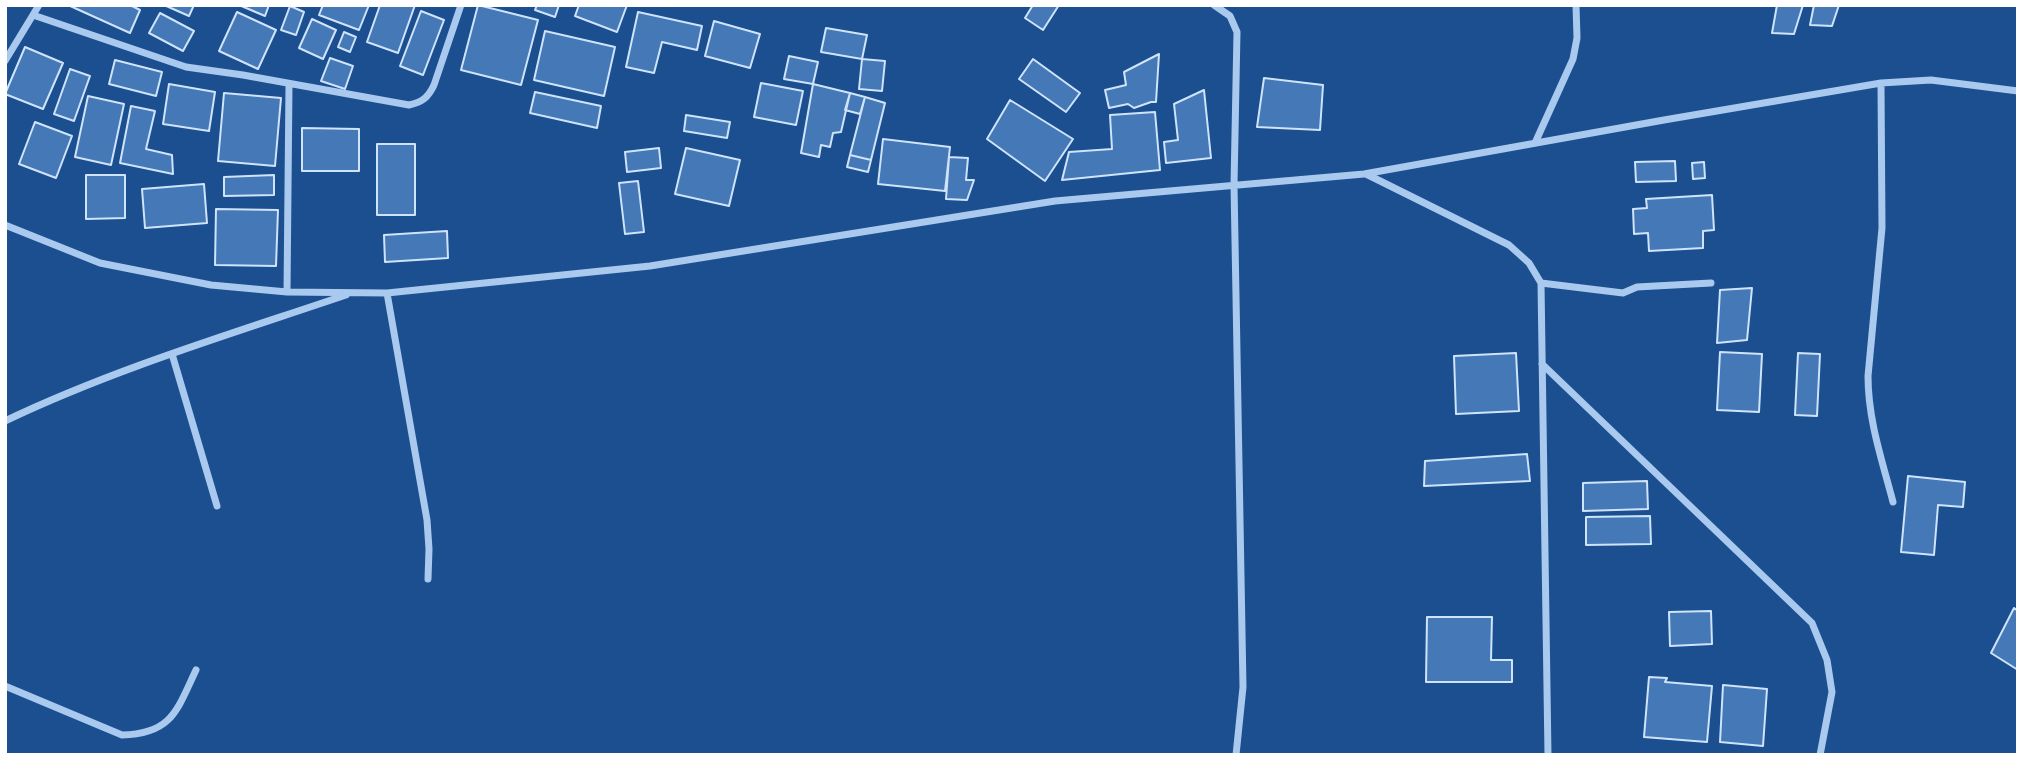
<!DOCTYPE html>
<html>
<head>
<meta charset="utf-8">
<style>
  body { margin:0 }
  #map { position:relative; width:2023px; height:760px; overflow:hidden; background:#1b4f8f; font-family:Barlow,sans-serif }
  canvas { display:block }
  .frame { position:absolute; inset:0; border:7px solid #fff; pointer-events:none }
</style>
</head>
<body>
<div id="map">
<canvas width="2023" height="760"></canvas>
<div class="frame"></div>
</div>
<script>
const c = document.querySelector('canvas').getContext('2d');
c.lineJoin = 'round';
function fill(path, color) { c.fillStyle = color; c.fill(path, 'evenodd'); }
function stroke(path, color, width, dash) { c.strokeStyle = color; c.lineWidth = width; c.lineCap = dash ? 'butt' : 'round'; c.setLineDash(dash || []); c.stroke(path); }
const building = new Path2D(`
  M68,5H130L140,10L130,33Z
  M164,5H194L189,16Z
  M239,5H269L265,16Z
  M323,5H369L359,30L319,15Z
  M380,5H415L398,53L367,42Z
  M478,5L538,20L521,85L461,70Z
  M537,5H559L555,17L535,10Z
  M579,5H627L617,32L575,16Z
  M1033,5H1059L1043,30L1025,18Z
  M1777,5H1803L1794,34L1772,33Z
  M1814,5H1839L1832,26L1810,25Z
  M290,6L304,12L296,35L281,30Z
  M421,11L444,20L423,75L400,66Z
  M237,12L276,30L258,69L219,51Z
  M638,12L702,26L697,50L662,42L654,73L626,67Z
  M160,13L194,31L183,51L149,33Z
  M312,19L336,30L323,59L299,48Z
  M714,21L760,34L750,68L705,56Z
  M826,28L867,35L862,59L821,52Z
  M545,31L615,47L604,96L534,80Z
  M344,32L356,37L350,52L338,47Z
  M25,47L63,63L43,109L5,94Z
  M1159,54L1156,102H1151L1134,108L1128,104L1109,108L1105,90L1126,85L1124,72Z
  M789,56L818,62L813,84L784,79Z
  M330,58L353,66L345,89L321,81Z
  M862,59L885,61L882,91L859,89Z
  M1033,59L1080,93L1066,112L1019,79Z
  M115,60L162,72L156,96L109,84Z
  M70,69L90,76L74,121L54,114Z
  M1264,78L1323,85L1320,130L1257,127Z
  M761,83L803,91L796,125L754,117Z
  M169,84L215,92L209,131L163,124Z
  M813,84L850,93L841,132L833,133L830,147L821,145L819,157L801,153Z
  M1204,90L1211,158L1166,163L1164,142L1178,140L1174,104Z
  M535,92L601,106L597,128L530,113Z
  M224,93L281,98L275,166L218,161Z
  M850,93L865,97L860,114L845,110Z
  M88,96L124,104L111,165L75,157Z
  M865,97L885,103L871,160L850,155Z
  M1010,100L1073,139L1045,181L987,139Z
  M131,106L155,111L146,149L172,155L173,174L120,163Z
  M1155,112L1160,170L1062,180L1069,152L1112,149L1110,115Z
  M686,115L730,122L727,138L684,131Z
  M35,122L72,136L56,178L19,164Z
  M302,128L359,129V171H302Z
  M883,139L950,147L945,191L878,184Z
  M377,144H415V215H377Z
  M659,148L661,168L627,172L625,152Z
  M686,148L740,160L729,206L675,194Z
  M850,155L871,160L868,172L847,167Z
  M949,157L968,158L966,180H974L967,200L946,199Z
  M1675,161L1676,181L1636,182L1635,162Z
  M1704,162L1705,178L1693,179L1692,163Z
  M86,175H125V218L86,219Z
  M274,175V195L224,196V177Z
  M638,181L644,232L625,234L619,183Z
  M204,184L207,223L145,228L142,189Z
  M1712,195L1714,230L1703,231V248L1649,251L1648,233L1634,234L1633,209L1647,208L1646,199Z
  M216,209L278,210L276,266L215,265Z
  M447,231L448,258L385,262L384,235Z
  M1752,288L1747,340L1717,343L1720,290Z
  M1720,352L1762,354L1759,412L1717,410Z
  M1516,353L1519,411L1456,414L1454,356Z
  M1798,353L1820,354L1817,416L1795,415Z
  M1527,454L1530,481L1424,486L1425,461Z
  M1908,476L1965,482L1963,507L1938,505L1934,555L1901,552Z
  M1647,481L1648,509L1583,511V483Z
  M1650,516L1651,544L1586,545V517Z
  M2014,608L2018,611V670L1991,653Z
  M1711,611L1712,644L1670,646L1669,612Z
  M1427,617H1492L1491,660H1512V682H1426Z
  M1649,677L1667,678L1665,682L1712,686L1707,742L1644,737Z
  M1723,685L1767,689L1763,746L1720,742Z`);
fill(building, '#4478b7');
stroke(building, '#cfe3fa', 2);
stroke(new Path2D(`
  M1214,5L1230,16L1237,32L1234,185L1243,687L1236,755
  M33,15L186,67L243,75L409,105C422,102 428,98 434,85L461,5
  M5,61L39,5
  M1881,83L1882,228L1868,376C1868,420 1882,460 1893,502
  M1535,143L1573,59L1577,38L1576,5
  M1366,174L1509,245L1529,263L1541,283L1548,755
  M5,225L100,263L211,285L287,292L387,293L650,266L1055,201L1364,174L1664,120L1881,83L1931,80L2018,91
  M1541,283L1623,293L1637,287L1711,283
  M287,292L289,85
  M387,293L427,520L429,549L428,579
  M172,354L217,506
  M1542,364L1812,623L1827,660L1832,692L1820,755
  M5,421C114,369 231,334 346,295
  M5,686L122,735C172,734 177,710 196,670`), '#a9c9ee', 7);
</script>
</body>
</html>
